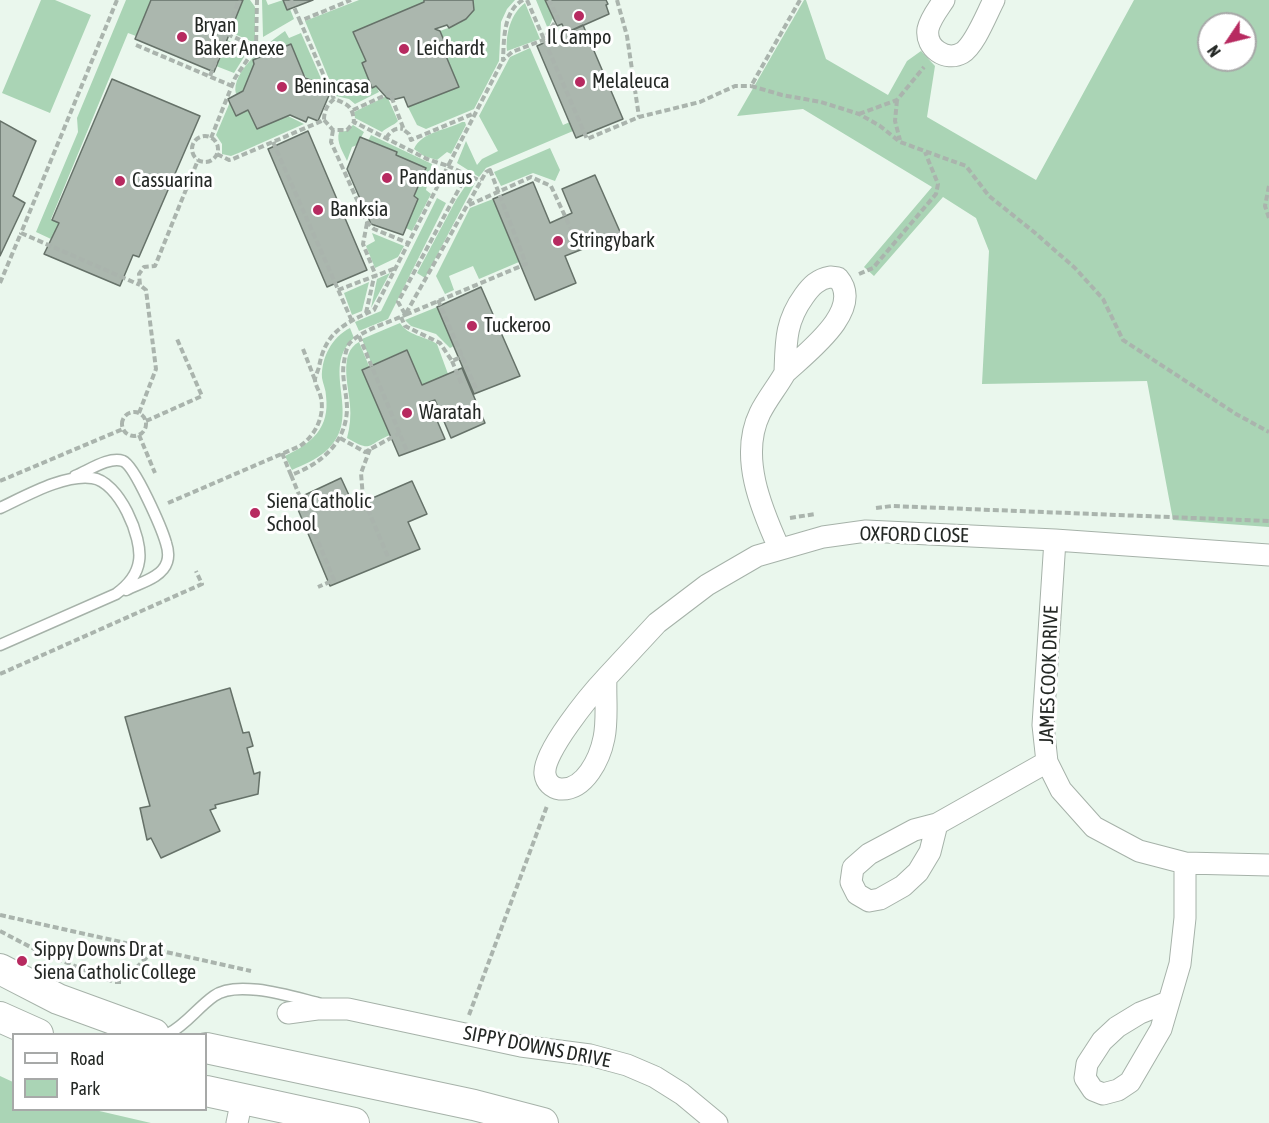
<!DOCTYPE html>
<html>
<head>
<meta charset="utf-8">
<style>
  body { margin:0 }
  #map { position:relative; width:1269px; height:1123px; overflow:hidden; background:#eaf7ed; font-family:"Asap Condensed",sans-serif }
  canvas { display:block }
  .legend { position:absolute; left:12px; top:1033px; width:195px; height:78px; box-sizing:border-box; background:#fff; border:2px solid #a7a9a8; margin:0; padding:8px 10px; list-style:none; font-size:18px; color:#242825 }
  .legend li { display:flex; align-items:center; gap:12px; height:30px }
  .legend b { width:30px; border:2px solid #a7a9a8 }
  .north { position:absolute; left:1197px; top:12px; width:60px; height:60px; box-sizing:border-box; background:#fff; border:2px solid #a7a9a8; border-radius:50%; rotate:235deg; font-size:16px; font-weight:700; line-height:24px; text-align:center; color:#242825 }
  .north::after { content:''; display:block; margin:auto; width:21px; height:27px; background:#b72a60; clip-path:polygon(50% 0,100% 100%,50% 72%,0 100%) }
</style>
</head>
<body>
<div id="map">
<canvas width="1269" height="1123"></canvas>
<ul class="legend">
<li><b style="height:8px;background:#fff"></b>Road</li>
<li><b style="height:16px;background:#aad4b5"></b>Park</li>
</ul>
<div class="north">N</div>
</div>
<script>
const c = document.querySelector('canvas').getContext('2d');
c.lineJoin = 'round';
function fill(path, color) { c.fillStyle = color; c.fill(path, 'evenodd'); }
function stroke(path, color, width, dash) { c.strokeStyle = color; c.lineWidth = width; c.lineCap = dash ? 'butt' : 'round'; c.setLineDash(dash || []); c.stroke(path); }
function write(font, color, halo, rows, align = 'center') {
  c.font = font + ' "Asap Condensed",sans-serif'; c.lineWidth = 6; c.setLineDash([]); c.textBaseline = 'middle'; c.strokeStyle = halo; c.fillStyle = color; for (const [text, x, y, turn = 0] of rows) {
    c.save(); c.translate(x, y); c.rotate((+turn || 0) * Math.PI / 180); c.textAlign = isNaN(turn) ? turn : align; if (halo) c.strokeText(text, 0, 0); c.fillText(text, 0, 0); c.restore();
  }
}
fill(new Path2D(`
  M41,0H55L91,15L50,113L2,93Z
  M126,0H151L136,36L128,33L51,219L59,223L51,239L36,232L78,132L77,118Z
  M243,0H250L255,7V43L230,32Z
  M262,0H266L268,5L283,0L287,10L290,9L294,19L263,37Z
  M359,0H424V2L354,32L366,61L373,88L376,86L379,92L355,104L349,99L336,96L305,21Z
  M473,0H515L507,9L501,22L499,61L474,109L426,129L417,125L408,107L459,87L446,56L450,54L440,31C455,25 477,20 473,0Z
  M536,0H545L553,18L548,29Z
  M804,0H806L826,59L888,95L907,61L921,51L935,66L927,117L1036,180L1134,0H1269V527L1173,520L1147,381L982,384L989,251L976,218L943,197L874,276L864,267L932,187L803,109L737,116ZM1209,24H1245V60H1209Z
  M525,3L540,39L507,51C505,35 511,13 525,3Z
  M285,31L289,38L301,33L327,92C303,83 300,66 290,45L253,60L254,64L243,91L236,94C230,72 269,42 285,31Z
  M227,40L249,49L234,73L216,66Z
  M530,48L563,125L570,122L573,131L486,168L479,177L457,163L466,141L477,165L482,159L498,151L479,116L510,57Z
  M387,96L398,121C393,126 387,127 382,132L355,118L354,112Z
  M230,102L236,116L248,110L257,129L288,116L304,124L241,152L231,156L222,154V144L216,135Z
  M462,122H465L466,125L451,154L447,152L437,160L424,156L414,149C421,132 447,130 462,122Z
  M353,125L364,132L357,145L352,147L347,161C343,152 336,142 339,132L346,131Z
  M371,135L432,164L426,190L431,194L412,231L406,228L414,196L426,168L396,155L397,152L368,141Z
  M550,148L560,170L555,181L533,173L501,186L494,172Z
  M470,179L475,183L425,278L417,273L456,200Z
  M437,198L446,203L388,319L359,331L355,322L381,311Z
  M493,199L519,262L479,279L473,266L449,276L454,290L445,294L436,276L470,208Z
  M372,233L404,246L398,257L375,268L366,246L375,241Z
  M390,273L371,308L377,279Z
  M369,282L362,311L352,315L344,293Z
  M437,307L454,346L450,348L436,334L411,326L405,320Z
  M400,323C408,336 425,336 437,344L448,374L422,385L406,350L372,365L362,339Z
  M350,328L354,338C318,369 366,417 325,452C315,460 303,465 292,470L285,456C312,443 330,428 326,396C326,390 323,384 322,378C321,358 332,337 350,328Z
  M359,342L369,366L362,370L390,435C366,445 373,453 347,438C350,427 351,416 350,405C349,387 338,353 359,342Z
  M0,1076L13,1082L14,1110H95L151,1123H0Z`), '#aad4b5');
const building = new Path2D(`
  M151,0H243L214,72L135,39Z
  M283,0H313L287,10Z
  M424,0H473L474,10L466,19L449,28L447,25L435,29L440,31L450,55L446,56L459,87L408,107L404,97L392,100L387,98L376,86L372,88L362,63L366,61L353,32L424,2Z
  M545,0H606L608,4L606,5L609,14L566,33L562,24L557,26Z
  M583,25L623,119L576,138L537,46Z
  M291,44L305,78L321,84L319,89L330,93L318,121L308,117L306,122L290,115L257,129L248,110L236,116L228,99L243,91L254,64L253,60Z
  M112,79L200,116L139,257L133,255L120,286L44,254L59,223L52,220Z
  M0,121L36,141L13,196L25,203L0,256Z
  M308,131L367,270L327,287L268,149Z
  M360,137L397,152L396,155L426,168L414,196L418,199L403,235L371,224L347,169Z
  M595,175L621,234L565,256L576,283L535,300L493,199L533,182L550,223L572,213L562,189Z
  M481,287L520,376L474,394L437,307Z
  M407,350L422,385L462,368L485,423L451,438L435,400L429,402L445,439L399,456L362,370Z
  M341,478L354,506L412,481L427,514L408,522L420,549L330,586L294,500Z
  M230,688L243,733L249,732L253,746L247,748L254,774L260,772L258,794L215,805L216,808L210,810L220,831L161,858L151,838L147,840L140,808L150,806L125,717Z`);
fill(building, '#abb7ae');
stroke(building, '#667269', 1.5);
const service = new Path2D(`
  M75,476C88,471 109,456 123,461C135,466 162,529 166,543C168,549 169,556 167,562C162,578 139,583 126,590
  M0,508C26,496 64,474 92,478C119,481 143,538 139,561C137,576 127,586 116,594L0,645
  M168,1034C186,1025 197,1008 214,996C237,979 293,997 318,1003`);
const minor = new Path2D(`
  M944,0C938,9 930,19 928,29C925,48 946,62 962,53C975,45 987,13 994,0
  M830,277L838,278C865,310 806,353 785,373C786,343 785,322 804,296C811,286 818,279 830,277Z
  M1055,540L1043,725L1047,762L1061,790L1094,827L1139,851L1185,863L1269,865
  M779,548C761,508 739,456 760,413C767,399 777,387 785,373
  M606,678L657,623L707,585L757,556L823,537L866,531L1055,540L1269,555
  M606,678C605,697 608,719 604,738C600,758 585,791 560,789C552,788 546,782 545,774C542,753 591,694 606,678Z
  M937,824L930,852L918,872L903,886L880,899L869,901L857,894L851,882L853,868L869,854L914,830L937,824L1047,762
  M1168,1002L1140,1013L1117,1027L1102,1041L1087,1064L1085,1078L1093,1090L1103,1094L1118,1090L1130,1082L1161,1029L1180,964L1185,918V863
  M288,1013L317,1009H348L521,1046L590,1055L627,1065L655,1077L682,1094L717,1123
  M237,1123L242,1099`);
const secondary = new Path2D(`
  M0,969L58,999L154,1034
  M0,1017L38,1034
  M206,1048L474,1105L543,1123
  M206,1091L354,1123`);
stroke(service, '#a6b2a9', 13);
stroke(minor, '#a6b2a9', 23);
stroke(secondary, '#a6b2a9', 32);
stroke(new Path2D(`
  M117,0L21,233L140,285
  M291,0L300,21
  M523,0C503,11 504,40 503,60L512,52L543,40L558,18L549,0
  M527,0L587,139L639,117L700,102L735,86H751
  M617,0L627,36L639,117
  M800,0L751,86L782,95L821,102L859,114L880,126L900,142L966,166L989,196L1034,232L1075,268L1103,299L1123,340L1236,414L1269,432
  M227,34L256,47
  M136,45L232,86
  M210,76L239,0
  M334,99L300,21L351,0
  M897,100L895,121L900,140
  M353,110L390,93L404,130L409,134L411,140L475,113
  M859,114L897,100L924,67
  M324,120L333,130H347L354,122
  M333,130L331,142L367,222L374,229L408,243
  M192 149a13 13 0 1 1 26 0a13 13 0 1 1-26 0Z
  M211,138L235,78L256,47L257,0
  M386,138C390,132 395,127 403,129
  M273,142L351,319
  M217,154L229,160L233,159L324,120C324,111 327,105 334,99C348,104 353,107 354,122L427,159L448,166L503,60
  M490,170L526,264L405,315L486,172Z
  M1269,186L1265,206L1269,218
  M469,205L531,177L551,186L577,242
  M367,223L363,244L376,276
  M859,274L873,268L936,194L938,184L925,152
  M0,283L21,233
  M338,290L396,268
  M438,300L477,391
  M366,313L374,277
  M405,314L398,302L467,174
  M401,317L405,326L440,343L452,361L463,356
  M359,336L407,451
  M303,349L315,380
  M452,361L462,385
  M122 424a12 12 0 1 1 24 0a12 12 0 1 1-24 0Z
  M139,413L156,369L146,290L140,285L139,274L144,267L155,266L198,160
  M146,421L202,396L177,339
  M139,435L155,473
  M340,438L365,452L400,433
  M370,449L361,473L363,498L389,559
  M282,453L291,475C321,464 346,443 347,409C347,393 341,377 344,362C345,356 346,349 349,344C362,329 389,323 407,314
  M291,475L334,580L318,587
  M0,481L123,429
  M168,503L300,446C315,436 325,416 321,398C320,392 315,385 315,380C315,376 318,371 319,367C325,332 345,323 374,310L448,166L481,181
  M876,508L892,506L1269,521
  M790,518L815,514
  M0,674L202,584L196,571
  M0,915L251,971
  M0,931L38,951L114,982H122L154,950
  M469,1015L547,806`), '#aab4ad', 4, [6, 3]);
stroke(service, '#fff', 10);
stroke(minor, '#fff', 21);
stroke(secondary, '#fff', 30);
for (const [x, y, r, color] of [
  [579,16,6,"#b72a60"],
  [182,37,6,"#b72a60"],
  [404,49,6,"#b72a60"],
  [580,82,6,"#b72a60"],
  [282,87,6,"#b72a60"],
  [387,178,6,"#b72a60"],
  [120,181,6,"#b72a60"],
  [318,210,6,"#b72a60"],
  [558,241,6,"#b72a60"],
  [472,326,6,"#b72a60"],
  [407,413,6,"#b72a60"],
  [255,513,6,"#b72a60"],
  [22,961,6,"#b72a60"]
]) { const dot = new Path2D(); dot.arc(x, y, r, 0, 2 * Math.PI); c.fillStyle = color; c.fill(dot); stroke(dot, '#fff', 2); }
write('20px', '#242825', '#fff', [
  ["Bryan",194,26],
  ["Baker Anexe",194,49],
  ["Il Campo",579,38,"center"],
  ["Leichardt",416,49],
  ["Melaleuca",592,82],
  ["Benincasa",294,87],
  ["Pandanus",399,178],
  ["Cassuarina",132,181],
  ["Banksia",330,210],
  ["Stringybark",570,241],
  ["Tuckeroo",484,326],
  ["Waratah",419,413],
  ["Siena Catholic",267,502],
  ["School",267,525],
  ["Sippy Downs Dr at",34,950],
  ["Siena Catholic College",34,973]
], 'left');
write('20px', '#242825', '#fff', [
  ["OXFORD CLOSE",914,535,1],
  ["JAMES COOK DRIVE",1049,675,-88],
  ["SIPPY DOWNS DRIVE",537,1047,11]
]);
</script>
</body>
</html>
